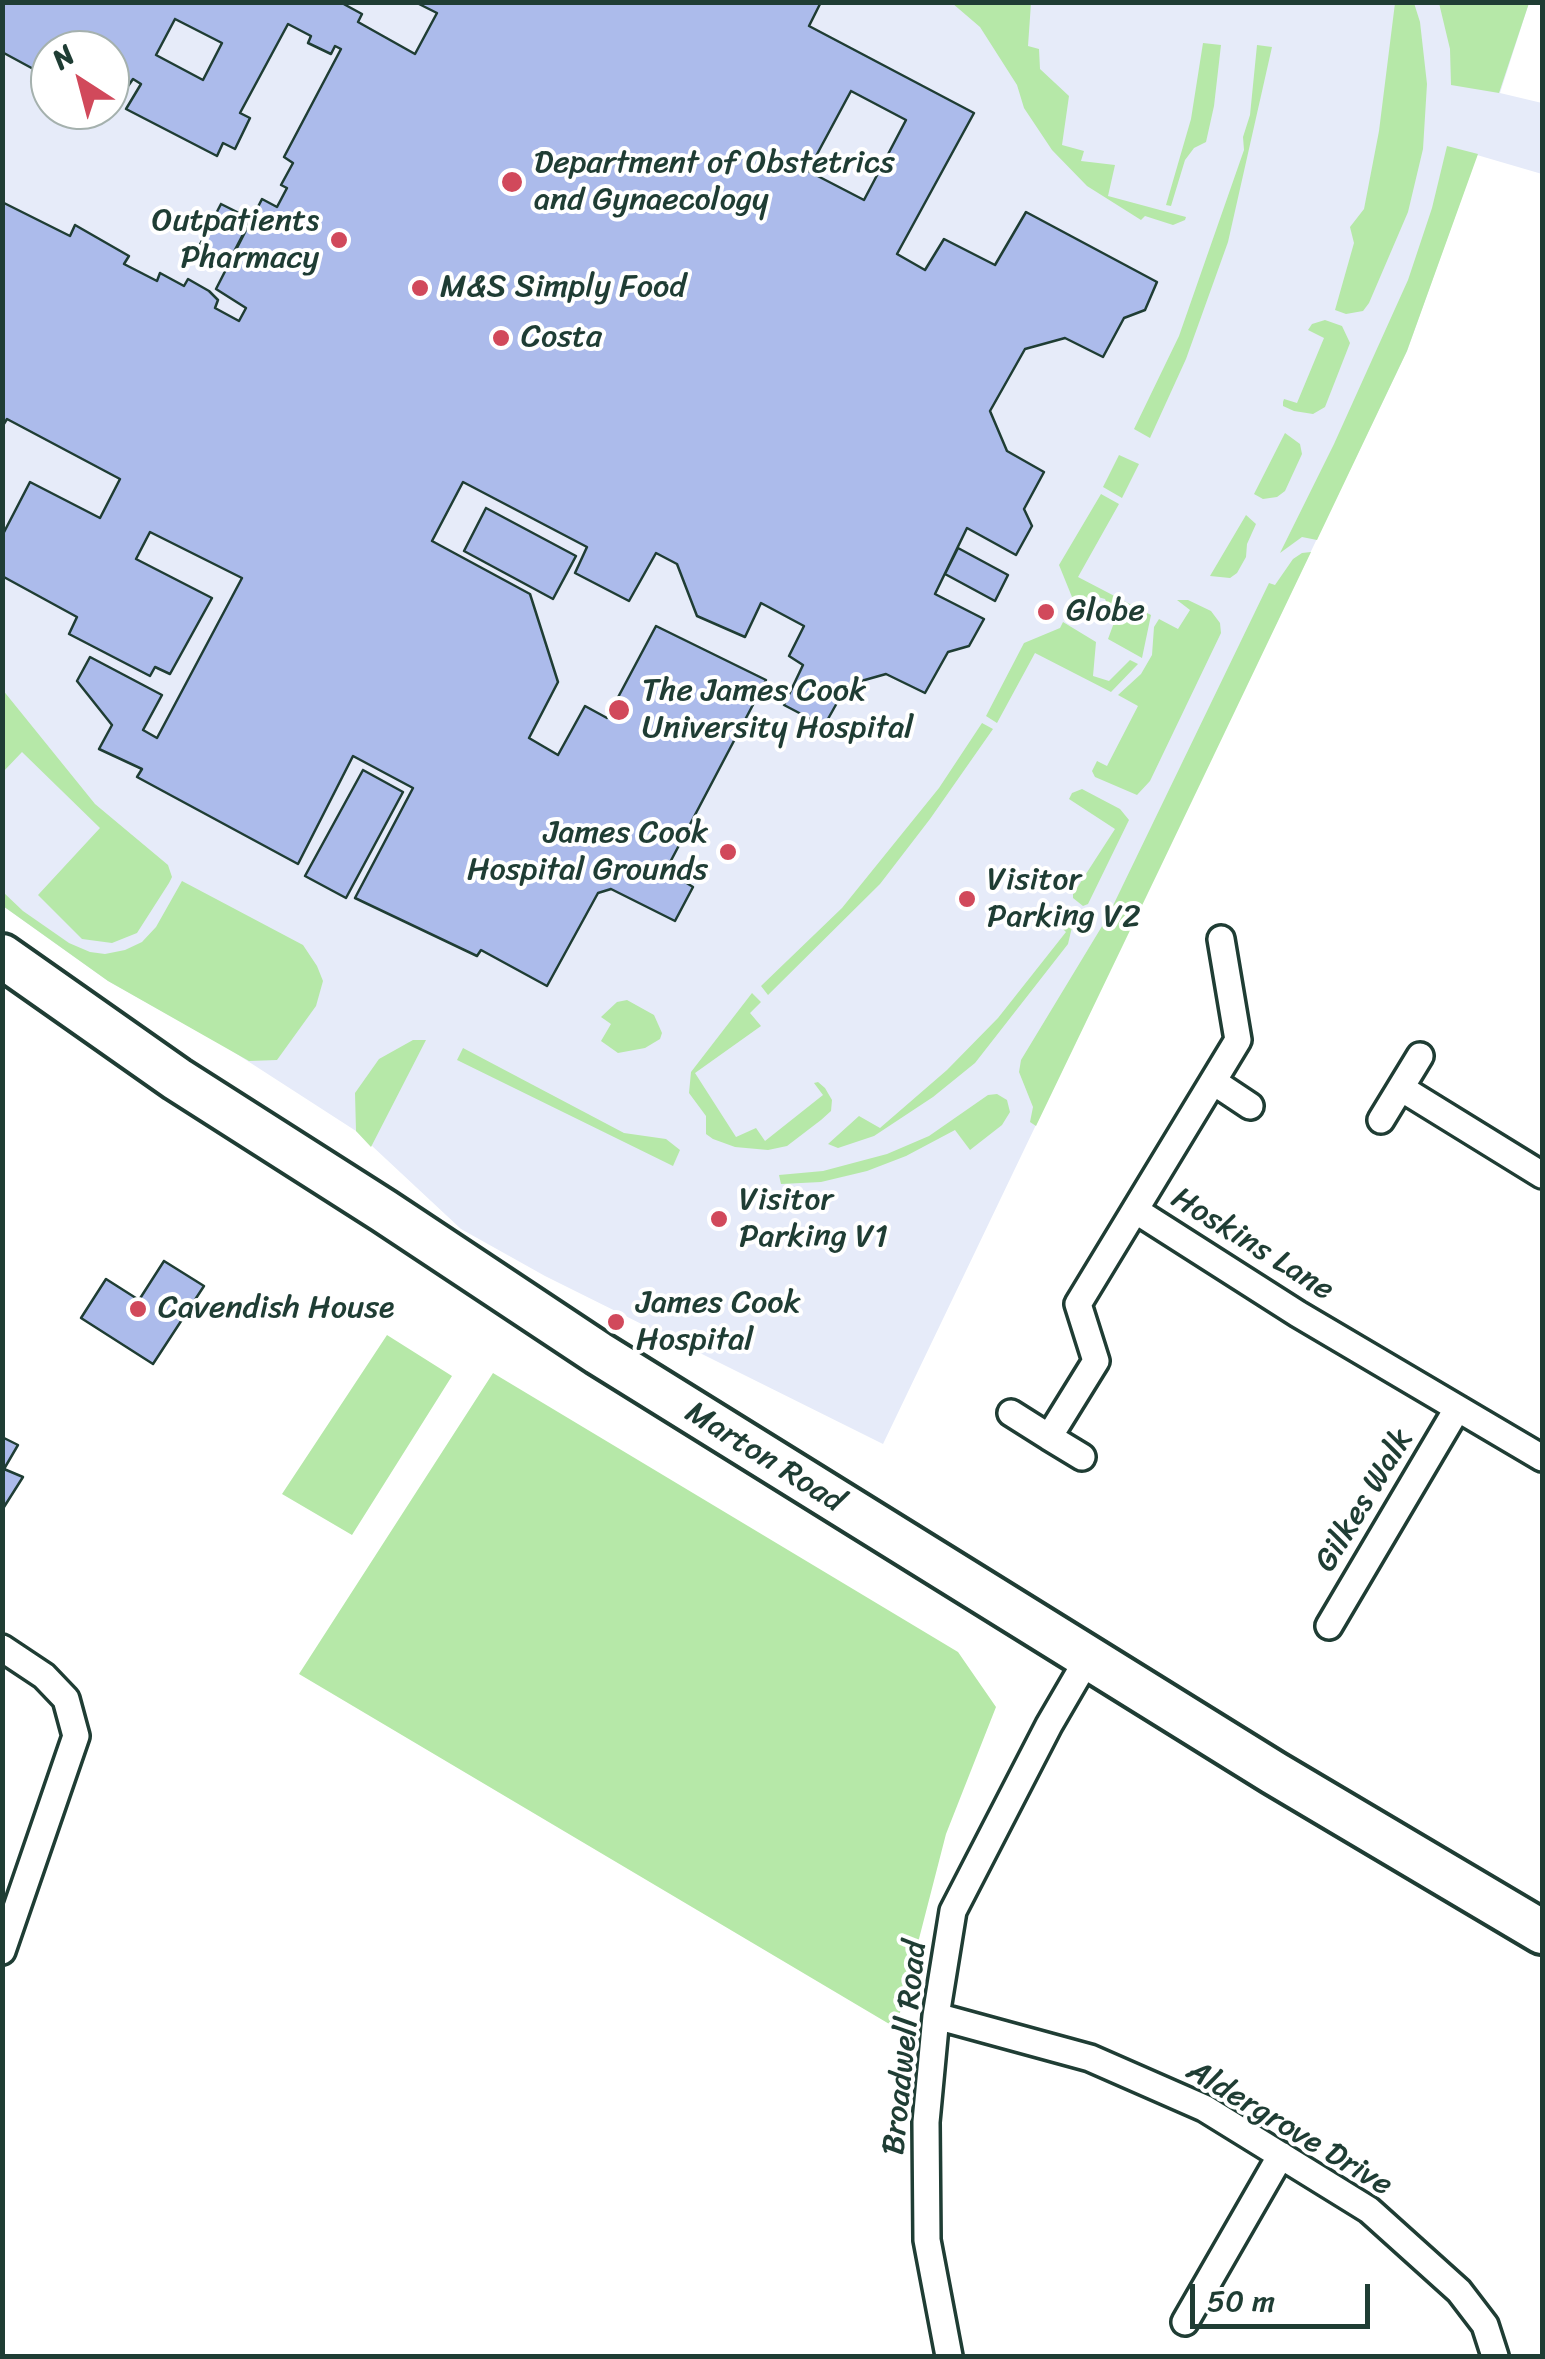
<!DOCTYPE html>
<html>
<head>
<meta charset="utf-8">
<style>
	body { margin:0 }
	#map { position:relative; width:1545px; height:2359px; overflow:hidden; background:#fff; font-family:Sriracha,sans-serif }
	canvas { display:block }
	.frame { position:absolute; inset:0; border:5px solid #1f3d34; pointer-events:none }
	.north { position:absolute; left:30px; top:30px; width:100px; height:100px; box-sizing:border-box; background:#fff; border:2px solid #a5b1ae; border-radius:50%; rotate:324deg; font-size:28px; font-weight:700; line-height:40px; text-align:center; color:#1f3d34 }
	.north::after { content:''; display:block; margin:auto; width:35px; height:45px; background:#d1495b; clip-path:polygon(50% 0,100% 100%,50% 72%,0 100%) }
	.scale { position:absolute; left:1190px; top:2284px; width:180px; height:45px; box-sizing:border-box; border:5px solid #1f3d34; border-top:0; padding-left:12px; font-size:30px; line-height:35px; white-space:nowrap; color:#1f3d34; -webkit-text-stroke:8px #fff; paint-order:stroke }
</style>
</head>
<body>
<div id="map">
<canvas width="1545" height="2359"></canvas>
<div class="frame"></div>
<div class="north">N</div>
<div class="scale">50 m</div>
</div>
<script>
const g = document.querySelector('canvas').getContext('2d');
g.lineJoin = 'round';
function paint(path, color) { g.fillStyle = color; g.fill(path, 'evenodd'); }
const toPath = rows => new Path2D(rows.map(r => 'M' + r).join(''));
function stroke(path, color, width, dash) { g.strokeStyle = color; g.lineWidth = width; g.lineCap = dash ? 'butt' : 'round'; g.setLineDash(dash || []); g.stroke(path); }
function drawText(font, color, halo, rows, align = 'center') {
  g.font = font + ' Sriracha,sans-serif'; g.lineWidth = 8; g.setLineDash([]); g.textBaseline = 'middle'; g.strokeStyle = halo; g.fillStyle = color; for (const [text, x, y, turn = 0] of rows) {
    g.save(); g.translate(x, y); g.rotate((+turn || 0) * Math.PI / 180); g.textAlign = isNaN(turn) ? turn : align; if (halo) g.strokeText(text, 0, 0); g.fillText(text, 0, 0); g.restore();
  }
}
const built = toPath([
	[3,3,1529,3,1500,93,1542,103,1542,174,1477,155,1407,351,883,1444,545,1276,461,1229,356,1131,229,1049,108,981,3,906],
	[50,50,110,50,110,110,50,110]
]);
const green = toPath([
	[952,3,1031,3,1028,46,1039,49,1040,69,1069,96,1062,145,1084,151,1081,161,1115,165,1108,196,1186,217,1185,220,1173,225,1145,216,1141,220,1087,186,1052,150,1024,108,1017,85,980,27],
	[1395,3,1414,3,1420,22,1427,84,1423,149,1408,212,1369,303,1363,311,1346,314,1335,310,1354,243,1350,227,1364,209,1379,131],
	[1439,3,1529,3,1499,93,1451,85,1450,49],
	[1203,43,1221,45,1214,106,1206,142,1194,148,1185,160,1171,206,1166,205,1191,119],
	[1257,45,1272,47,1228,242,1186,359,1150,438,1134,429,1179,336,1244,150,1243,137,1250,115],
	[1447,146,1478,154,1407,351,1317,540,1302,537,1280,553,1334,444,1408,280,1432,208],
	[1325,320,1342,326,1350,343,1325,407,1313,414,1294,411,1283,406,1283,402,1284,399,1297,403,1324,338,1308,330,1312,324],
	[1285,433,1300,444,1302,454,1285,491,1277,497,1263,499,1254,494],
	[1119,455,1139,464,1122,498,1103,487],
	[1101,494,1119,504,1078,577,1151,615,1142,658,1108,639,1115,620,1105,599,1098,597,1092,600,1072,619,1066,613,1072,597,1059,565],
	[1246,515,1256,524,1247,544,1246,557,1237,573,1230,578,1210,576],
	[1311,552,1160,868,1036,1126,1030,1122,1033,1107,1019,1072,1021,1060,1107,918,1269,583,1275,585,1293,559,1302,553],
	[1177,600,1188,600,1211,611,1220,623,1221,633,1150,781,1137,795,1095,777,1092,771,1097,761,1107,766,1138,706,1118,695,1141,674,1152,655,1154,627,1159,619,1178,629,1190,610],
	[1063,622,1096,642,1093,676,1109,681,1130,660,1138,664,1111,692,1035,653,997,723,986,716,1024,643,1060,628],
	[2,689,95,804,168,865,172,877,169,883,137,933,112,943,82,939,38,895,100,828,22,752,3,772],
	[982,723,993,729,930,819,880,884,768,995,761,986,842,908,939,788],
	[1082,789,1120,809,1129,820,1088,904,1083,906,1073,898,1073,894,1115,829,1069,799,1072,793],
	[182,881,303,945,317,966,323,981,316,1006,277,1060,249,1061,108,981,3,906,3,892,23,911,69,943,90,952,105,954,125,950,142,942,156,927],
	[1060,915,1072,927,1068,944,975,1063,933,1097,874,1136,838,1148,828,1144,859,1116,880,1128,947,1070,998,1018,1066,932,1052,918],
	[752,993,761,1002,750,1013,761,1026,695,1073,736,1137,756,1128,765,1141,823,1095,814,1083,818,1082,825,1088,832,1100,831,1111,821,1120,787,1146,768,1150,735,1147,713,1139,706,1134,706,1116,689,1093,691,1072],
	[627,1000,654,1015,662,1033,660,1039,645,1048,618,1053,601,1041,611,1024,601,1017,617,1002],
	[413,1040,426,1040,371,1147,356,1131,355,1093,379,1059],
	[463,1048,624,1133,666,1139,680,1150,673,1166,457,1060],
	[997,1094,1007,1100,1010,1112,1002,1125,970,1150,955,1130,906,1156,867,1171,821,1182,781,1184,779,1175,823,1171,887,1154,929,1136,988,1095],
	[387,1335,452,1376,352,1535,282,1494],
	[493,1373,958,1652,996,1707,946,1834,896,2028,299,1674]
]);
const building = toPath([
	[2,2,340,2,362,14,358,22,415,54,437,13,415,2,821,2,809,26,974,113,897,254,925,270,944,239,995,265,1026,212,1157,282,1145,310,1124,318,1103,357,1065,338,1025,349,990,411,1007,451,1044,472,1024,509,1032,526,1016,555,967,528,935,594,984,619,969,646,948,652,925,693,886,674,847,685,824,726,784,705,803,665,789,656,804,626,761,603,745,637,697,616,677,564,656,553,629,601,575,573,587,547,463,482,432,541,530,594,558,682,529,738,558,755,585,706,607,718,656,626,766,680,666,870,693,887,675,921,611,889,598,893,547,986,481,950,477,956,355,898,413,788,353,756,298,864,137,777,142,769,99,749,112,725,77,681,90,657,162,695,143,730,157,738,242,578,150,532,136,559,212,598,170,674,155,667,150,676,69,634,77,617,2,576,2,536,30,482,100,518,120,479,7,419,2,427,2,202,70,236,75,225,129,256,124,264,157,281,160,273,184,286,188,279,209,291,218,300,215,308,239,321,246,308,216,289,262,199,277,207,287,188,281,185,293,163,284,157,341,49,335,46,331,54,308,43,311,36,288,24,240,113,250,118,235,149,223,143,217,156,126,109,141,84,133,79,126,89,110,81,110,50,50,50,50,78,2,52,2,2],
	[175,19,222,43,203,80,156,55,175,19],
	[851,91,906,120,864,200,808,171,851,91],
	[221,204,251,219,226,267,196,252,221,204],
	[486,508,576,556,553,599,464,551,486,508],
	[958,548,1008,575,995,601,945,574,958,548],
	[363,770,403,792,346,898,305,876,363,770],
	[164,1261,204,1286,153,1364,81,1318,106,1279,139,1300,164,1261],
	[2,1437,18,1445,4,1469,23,1477,4,1507,2,1437]
]);
const street = toPath([
	[1221,939,1238,1040,1135,1210,1298,1314,1542,1458],
	[1214,1082,1250,1106],
	[1401,1088,1542,1175],
	[1381,1120,1420,1056],
	[1011,1413,1049,1437,1096,1361,1078,1304,1135,1210],
	[1049,1437,1082,1457],
	[1329,1626,1457,1409],
	[2,1648,44,1676,66,1699,76,1736,2,1951],
	[936,2016,1090,2058,1204,2108,1369,2210,1459,2291,1485,2325,1495,2356],
	[1185,2322,1281,2155],
	[949,2356,927,2240,926,2122,936,2016,953,1911,1049,1725,1088,1658]
]);
const primary = toPath([
	[2,956,177,1079,384,1211,598,1353,1274,1773,1542,1932]
]);
const markers = [
	[512,182,12,"#d1495b"],
	[339,240,10,"#d1495b"],
	[420,288,10,"#d1495b"],
	[501,338,10,"#d1495b"],
	[1046,612,10,"#d1495b"],
	[619,710,12,"#d1495b"],
	[728,852,10,"#d1495b"],
	[967,899,10,"#d1495b"],
	[719,1219,10,"#d1495b"],
	[138,1309,10,"#d1495b"],
	[616,1322,10,"#d1495b"]
];
const poiNames = [
	["Department of Obstetrics",534,164],
	["and Gynaecology",534,201],
	["Outpatients",319,222,"right"],
	["Pharmacy",319,259,"right"],
	["M&S Simply Food",440,288],
	["Costa",521,338],
	["Globe",1066,612],
	["The James Cook",642,692],
	["University Hospital",642,729],
	["James Cook",708,834,"right"],
	["Hospital Grounds",708,871,"right"],
	["Visitor",987,881],
	["Parking V2",987,918],
	["Visitor",739,1201],
	["Parking V1",739,1238],
	["James Cook",636,1304],
	["Hospital",636,1341],
	["Cavendish House",158,1309]
];
const streetNames = [
	["Hoskins Lane",1252,1245,32],
	["Marton Road",764,1458,32],
	["Gilkes Walk",1365,1501,-59],
	["Broadwell Road",906,2048,-84],
	["Aldergrove Drive",1289,2129,31]
];
paint(built, '#e6ebf9');
paint(green, '#b6e8a8');
paint(building, '#acbbeb');
stroke(building, '#1f3d34', 2.5);
stroke(street, '#1f3d34', 32);
stroke(primary, '#1f3d34', 50);
stroke(street, '#fff', 25);
stroke(primary, '#fff', 42);
for (const [x, y, r, color] of markers) { const dot = new Path2D(); dot.arc(x, y, r, 0, 2 * Math.PI); g.fillStyle = color; g.fill(dot); stroke(dot, '#fff', 4); }
drawText('32px', '#1f3d34', '#fff', poiNames, 'left');
drawText('32px', '#1f3d34', '#fff', streetNames);
</script>
</body>
</html>
